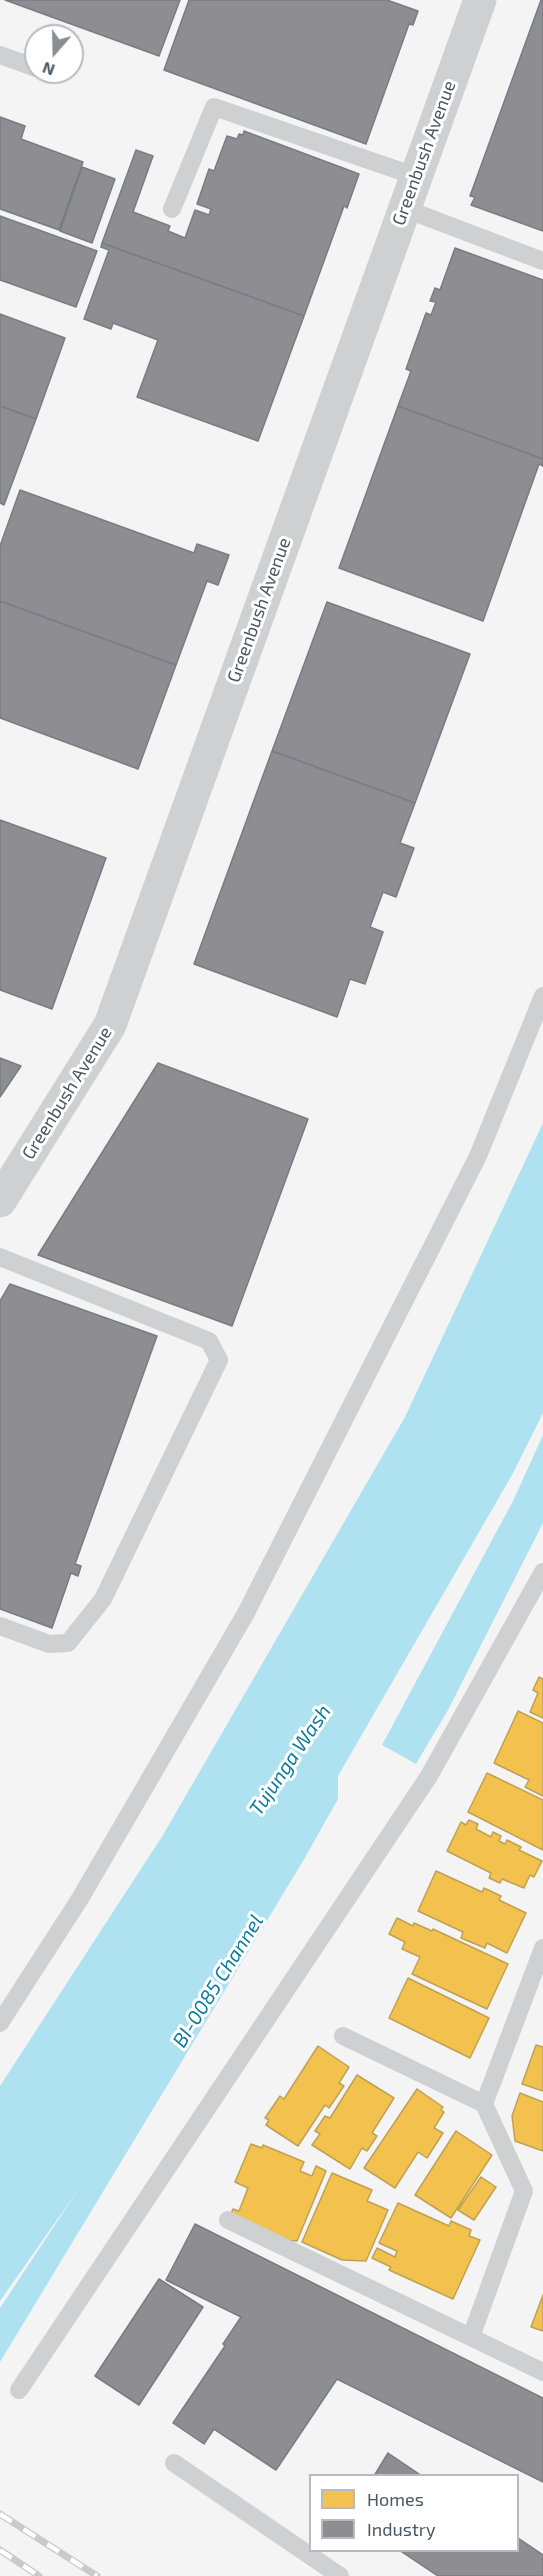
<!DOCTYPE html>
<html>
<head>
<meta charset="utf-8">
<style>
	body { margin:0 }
	#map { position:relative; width:543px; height:2576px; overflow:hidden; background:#f4f4f4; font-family:"Exo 2",sans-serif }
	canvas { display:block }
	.legend { position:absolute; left:309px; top:2474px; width:210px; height:78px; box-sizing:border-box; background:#fff; border:2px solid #b7bbc0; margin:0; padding:8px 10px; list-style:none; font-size:18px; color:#4a5661 }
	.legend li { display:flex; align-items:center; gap:12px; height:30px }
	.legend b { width:30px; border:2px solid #b7bbc0 }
	.north { position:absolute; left:24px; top:24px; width:60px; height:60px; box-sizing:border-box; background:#fff; border:2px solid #b7bbc0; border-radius:50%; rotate:200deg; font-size:16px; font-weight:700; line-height:24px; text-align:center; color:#4a5661 }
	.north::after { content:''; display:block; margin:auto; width:21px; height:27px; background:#868d94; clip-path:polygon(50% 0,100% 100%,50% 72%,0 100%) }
</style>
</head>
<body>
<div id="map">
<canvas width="543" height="2576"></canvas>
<ul class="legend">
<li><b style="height:16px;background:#f2c14e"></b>Homes</li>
<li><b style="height:16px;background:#8d8d92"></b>Industry</li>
</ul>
<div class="north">N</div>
</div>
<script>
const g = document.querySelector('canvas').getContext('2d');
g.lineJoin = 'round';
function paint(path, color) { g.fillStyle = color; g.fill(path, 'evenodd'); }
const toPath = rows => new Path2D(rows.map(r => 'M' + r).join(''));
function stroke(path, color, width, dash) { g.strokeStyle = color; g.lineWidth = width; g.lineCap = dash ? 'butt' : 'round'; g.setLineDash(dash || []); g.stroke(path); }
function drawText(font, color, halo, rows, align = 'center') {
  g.font = font + ' "Exo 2",sans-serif'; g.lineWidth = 6; g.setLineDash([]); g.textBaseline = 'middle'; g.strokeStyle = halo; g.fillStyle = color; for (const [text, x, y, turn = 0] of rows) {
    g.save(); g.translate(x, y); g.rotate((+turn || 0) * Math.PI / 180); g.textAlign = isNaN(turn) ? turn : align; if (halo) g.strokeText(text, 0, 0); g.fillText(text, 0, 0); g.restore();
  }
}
const water = toPath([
	[543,1123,543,1413,512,1475,338,1776,338,1799,303,1861,0,2362,0,2308,80,2187,0,2301,0,2086,163,1835,405,1417],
	[543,1435,543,1523,448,1710,416,1764,382,1745,513,1501]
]);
const homes = toPath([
	[539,1677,543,1679,543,1718,530,1712,538,1693,533,1690,539,1677],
	[518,1711,543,1723,543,1796,525,1787,529,1780,494,1763,518,1711],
	[487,1773,543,1800,543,1850,468,1812,487,1773],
	[469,1820,478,1824,476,1829,491,1837,493,1832,501,1836,499,1841,505,1844,507,1840,521,1847,519,1850,542,1861,534,1877,530,1875,524,1888,502,1879,500,1883,489,1878,491,1873,447,1851,461,1822,466,1825,469,1820],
	[436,1871,482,1892,484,1888,501,1896,499,1900,526,1913,507,1953,487,1943,485,1948,461,1938,463,1932,418,1911,436,1871],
	[397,1918,413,1926,414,1923,432,1931,433,1929,508,1964,487,2009,412,1974,420,1957,402,1949,405,1942,389,1934,397,1918],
	[408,1978,489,2018,470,2058,389,2018,408,1978],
	[536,2045,543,2047,543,2091,522,2084,536,2045],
	[318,2046,349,2067,339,2083,344,2086,329,2108,325,2105,298,2146,266,2125,269,2120,265,2118,280,2096,284,2099,318,2046],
	[357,2075,394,2098,372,2133,377,2136,367,2151,362,2148,350,2169,312,2145,320,2134,315,2131,325,2116,330,2118,357,2075],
	[417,2089,443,2107,441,2110,444,2112,434,2128,443,2133,427,2158,418,2152,395,2188,364,2168,417,2089],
	[520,2093,543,2102,543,2151,515,2141,512,2116,520,2093],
	[456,2131,492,2155,451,2218,415,2195,456,2131],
	[251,2144,262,2148,263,2145,304,2162,300,2171,312,2176,316,2166,326,2171,297,2241,271,2239,228,2220,233,2209,239,2211,248,2188,235,2182,251,2144],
	[332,2173,372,2190,367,2201,388,2210,366,2261,342,2260,302,2242,332,2173],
	[481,2177,496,2187,474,2220,458,2210,481,2177],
	[398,2203,449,2226,451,2221,471,2230,469,2236,480,2240,453,2299,389,2270,391,2267,372,2258,377,2248,395,2257,397,2251,379,2243,398,2203],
	[543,2295,543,2331,531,2327,543,2295]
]);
const industry = toPath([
	[5,0,180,0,159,56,5,0],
	[189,0,387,0,418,11,413,25,409,24,366,144,164,70,189,0],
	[541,0,543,0,543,231,471,205,475,197,470,196,541,0],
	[0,117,25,126,21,139,83,162,59,230,0,209,0,117],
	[244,131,359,174,347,208,344,206,304,316,102,243,136,150,153,156,133,212,170,226,168,231,185,238,195,210,209,215,211,209,197,204,209,169,214,171,227,136,237,139,239,134,243,135,244,131],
	[82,167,115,179,92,243,60,231,82,167],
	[0,216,97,251,76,307,0,280,0,216],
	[102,243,304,316,258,441,137,397,158,340,113,323,111,329,84,319,109,250,101,247,102,243],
	[455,248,543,280,543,459,398,406,411,371,406,369,426,313,431,315,436,302,430,301,435,288,440,290,455,248],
	[0,314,65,338,36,419,0,406,0,314],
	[0,406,36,419,4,505,0,503,0,406],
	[398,406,543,459,543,466,539,464,483,621,339,568,398,406],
	[20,490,194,553,197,544,229,555,218,585,207,581,176,665,0,601,0,546,20,490],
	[0,601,176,665,138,769,0,718,0,601],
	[327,602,470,654,415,803,272,751,327,602],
	[272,751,415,803,400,843,414,848,396,897,383,892,370,927,383,932,365,984,350,979,337,1017,194,964,272,751],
	[0,820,106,858,52,1009,0,990,0,820],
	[0,1058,21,1066,0,1097,0,1058],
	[158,1063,308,1119,232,1326,38,1255,158,1063],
	[10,1284,157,1336,75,1564,81,1566,78,1576,71,1573,52,1628,0,1609,0,1301,10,1284],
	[195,2224,543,2398,543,2482,337,2379,276,2470,214,2429,204,2444,173,2423,225,2346,223,2344,241,2317,166,2280,195,2224],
	[159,2279,203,2307,139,2405,95,2376,159,2279],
	[388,2453,422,2476,374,2476,388,2453],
	[518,2538,543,2555,543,2576,438,2576,399,2550,518,2550,518,2538]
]);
const service = toPath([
	[0,55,36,68],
	[46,72,52,74],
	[403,208,543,261],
	[172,209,214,107,415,176],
	[0,1257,209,1341,219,1360,103,1599,68,1643,49,1644,0,1626],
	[0,2023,81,1897,246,1613,478,1156,543,996],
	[343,2036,484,2104],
	[228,2220,543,2372],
	[471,2337,524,2191,484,2104,543,1948],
	[19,2390,429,1776,543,1572],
	[174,2463,340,2576]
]);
const minor = toPath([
	[0,1201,110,1025,480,0]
]);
const rail = toPath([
	[0,2514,97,2576],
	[0,2550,39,2576]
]);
const streetNames = [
	["Greenbush Avenue",424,153,-70],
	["Greenbush Avenue",259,610,-70],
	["Greenbush Avenue",67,1093,-58]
];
const waterNames = [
	["Tujunga Wash",290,1760,-56],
	["BI-0085 Channel",218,1981,-58]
];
paint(water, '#aee2f0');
paint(homes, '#f2c14e');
stroke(homes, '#c0a154', 1.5);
paint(industry, '#8d8d92');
stroke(industry, '#797c83', 1.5);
stroke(service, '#ced0d2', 18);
stroke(minor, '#ced0d2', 33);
stroke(rail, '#c9cacc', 7);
stroke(rail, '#fff', 4.5, [14]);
drawText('18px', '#4a5661', '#fff', streetNames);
drawText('italic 20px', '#0c7c9b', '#fff', waterNames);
</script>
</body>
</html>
